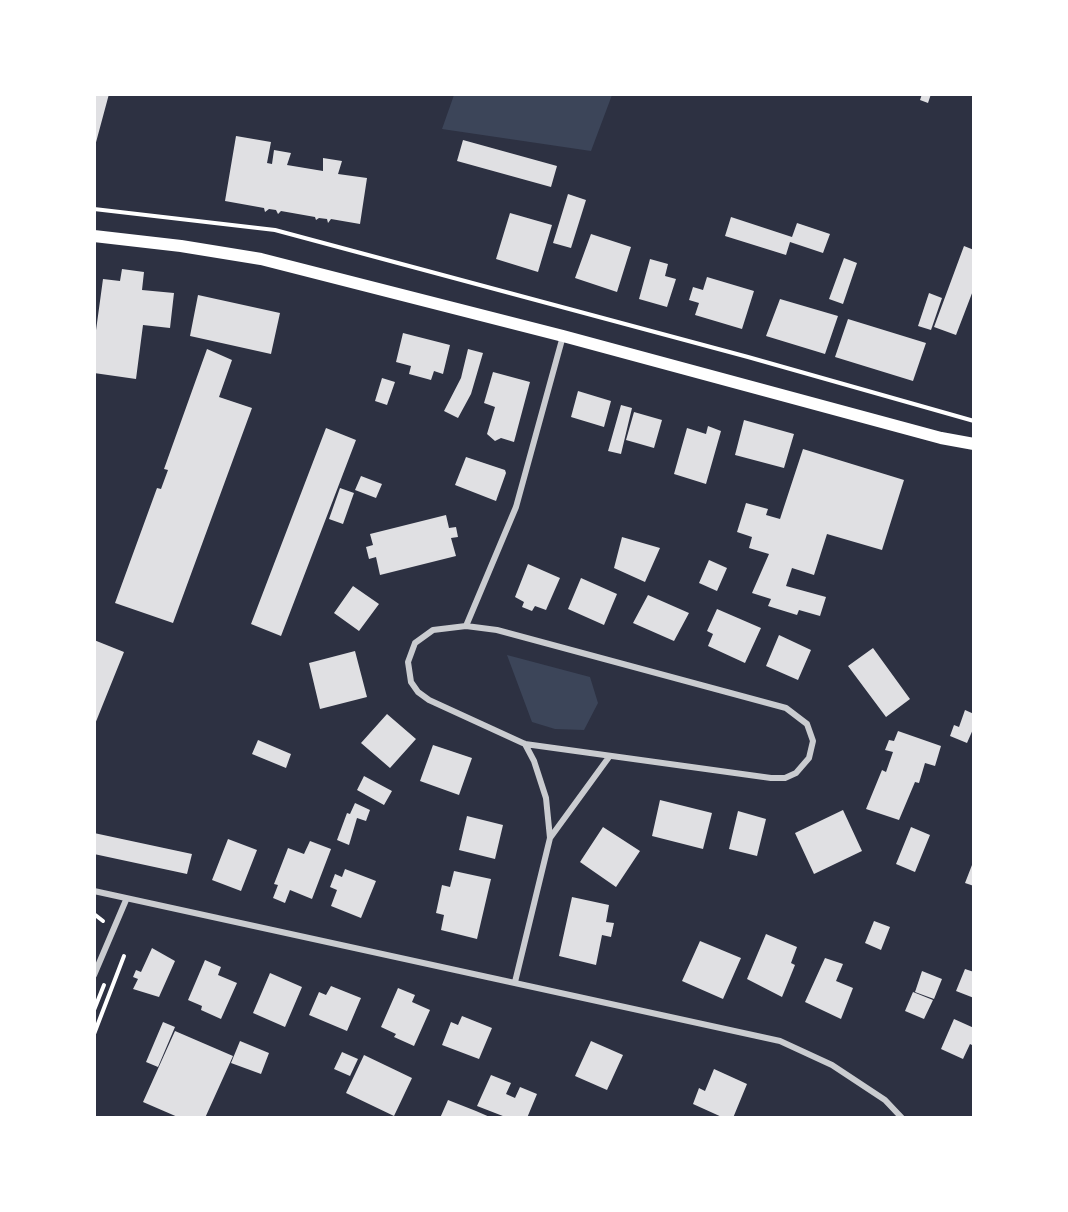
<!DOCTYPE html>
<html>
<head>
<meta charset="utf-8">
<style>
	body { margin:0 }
	#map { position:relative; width:1068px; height:1212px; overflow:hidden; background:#2d3142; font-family:Raleway,sans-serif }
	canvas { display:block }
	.frame { position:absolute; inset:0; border:96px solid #fff; pointer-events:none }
</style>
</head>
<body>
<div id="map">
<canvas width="1068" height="1212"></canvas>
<div class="frame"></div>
</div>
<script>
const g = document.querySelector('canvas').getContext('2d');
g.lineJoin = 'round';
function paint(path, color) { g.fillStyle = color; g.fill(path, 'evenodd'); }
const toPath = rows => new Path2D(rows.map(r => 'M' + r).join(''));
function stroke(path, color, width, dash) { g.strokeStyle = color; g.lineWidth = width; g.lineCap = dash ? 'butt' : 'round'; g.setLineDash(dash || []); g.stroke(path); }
const green = toPath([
	[454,95,454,94,612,95,591,151,442,129],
	[507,655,590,677,598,703,584,730,555,729,532,722]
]);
const building = toPath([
	[94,94,109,94,95,146,94,146],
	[922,94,931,94,928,103,920,100],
	[236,136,271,142,267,163,272,164,274,150,291,153,287,165,323,171,323,158,342,161,338,174,367,178,360,224,331,219,328,223,327,219,319,218,316,220,315,217,281,211,278,214,276,210,269,209,265,212,264,208,225,201],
	[463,140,557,166,551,187,457,161],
	[568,194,586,200,571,248,553,243],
	[510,213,552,225,538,272,496,259],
	[731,217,792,237,797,223,830,234,823,253,790,242,786,255,725,236],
	[591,234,631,247,617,292,575,278],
	[964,246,974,250,974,288,956,335,934,327],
	[844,258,857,263,843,304,829,299],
	[650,259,668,264,665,276,676,279,667,307,639,299],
	[122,269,144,272,142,290,174,293,170,328,143,325,136,379,94,373,94,345,103,279,120,281],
	[707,277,754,291,742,329,695,315,699,303,689,300,693,287,703,290],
	[929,293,942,298,931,330,918,326],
	[198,295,280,313,271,354,190,336],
	[780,299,838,316,825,354,766,336],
	[848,319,926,343,913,381,835,357],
	[403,333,450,345,443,374,434,371,431,380,409,374,411,366,396,362],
	[207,349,232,360,219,397,252,408,173,623,115,603,157,488,161,489,168,470,164,469],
	[468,349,483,353,471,394,458,418,444,411,461,378],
	[493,372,530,382,514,442,501,438,495,441,487,434,495,407,484,403],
	[382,378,395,382,387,405,375,401],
	[578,391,611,401,604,427,571,417],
	[621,405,632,408,621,454,608,451],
	[634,412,662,420,654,448,626,440],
	[744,420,794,434,784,468,735,455],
	[708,426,721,431,706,484,674,474,687,428,706,434],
	[326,428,356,440,281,636,251,624],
	[803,449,904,480,882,550,827,534,814,575,792,568,786,586,826,597,820,616,799,610,797,615,768,606,771,599,752,593,769,554,749,548,752,537,737,532,746,503,768,509,766,515,780,519],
	[466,457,505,470,506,473,496,501,455,485],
	[361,476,382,484,376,498,355,490],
	[340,488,354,493,343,524,329,519],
	[446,515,449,528,456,527,458,537,451,538,456,556,380,575,376,557,369,559,366,547,373,545,370,534],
	[622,537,660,548,645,582,614,568],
	[709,560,727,568,717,591,699,583],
	[528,564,560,578,546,610,535,606,532,611,522,607,524,602,515,597],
	[581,578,617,594,604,625,568,609],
	[353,586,379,604,359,631,334,613],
	[648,595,689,613,674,641,633,623],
	[717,609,761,628,745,663,708,646,713,634,707,631],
	[779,635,811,650,798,680,766,666],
	[94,640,124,652,95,724,94,724],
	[873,648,910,699,886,717,848,666],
	[355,651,367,697,320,709,309,663],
	[965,710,974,714,974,727,967,743,950,736,954,725,959,727],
	[387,714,416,739,390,768,361,743],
	[898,731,941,746,935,766,925,763,919,783,915,782,899,820,866,809,882,770,886,772,893,752,885,750,889,740,894,741],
	[258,740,291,754,286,768,252,754],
	[433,745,472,758,459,795,420,781],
	[364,776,392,791,384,805,357,790],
	[660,800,712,813,703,849,652,836],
	[355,803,370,810,366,821,357,818,349,845,337,840,347,813,350,814],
	[843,810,862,851,814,874,795,833],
	[738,811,766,819,757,856,729,849],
	[467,816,503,825,495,859,459,850],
	[603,827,640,851,616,887,580,862],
	[911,827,930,835,915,872,896,864],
	[94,833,192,854,187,874,94,854],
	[228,839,257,850,241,891,212,880],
	[310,841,331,849,312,899,290,890,285,903,273,898,278,885,274,884,288,848,304,854],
	[972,865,974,866,974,886,965,883],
	[345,869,376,881,361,918,331,906,337,890,330,887,335,874,342,877],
	[454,871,491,879,477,939,441,930,444,915,436,913,442,885,450,887],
	[572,897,609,905,606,922,614,923,611,937,602,935,596,965,559,956],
	[874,921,890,927,881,950,865,943],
	[766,934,797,947,791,963,795,965,782,997,747,979],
	[700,941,741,958,723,999,682,981],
	[152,948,175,961,159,997,133,989,138,979,133,977,136,970,141,972],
	[825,958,843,964,836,981,853,988,841,1019,805,1002],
	[205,960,221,967,218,975,237,983,221,1019,201,1010,202,1006,188,1000],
	[965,969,974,972,974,998,956,991],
	[922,971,942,979,934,999,915,992],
	[270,973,302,987,285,1027,253,1013],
	[331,986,361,998,347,1031,309,1015,319,992,326,995],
	[398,988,415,995,412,1002,430,1010,414,1046,394,1037,396,1034,381,1027],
	[913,992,933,1000,924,1019,905,1011],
	[462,1016,492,1028,479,1059,442,1045,451,1022,458,1025],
	[954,1019,974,1028,974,1046,970,1044,963,1059,941,1049],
	[163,1022,175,1027,158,1067,146,1062],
	[175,1031,233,1056,205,1118,180,1118,143,1102],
	[240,1041,269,1053,261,1074,231,1063],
	[591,1041,623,1055,607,1090,575,1076],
	[342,1052,358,1059,350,1076,334,1069],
	[364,1055,412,1078,394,1116,346,1093],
	[714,1069,747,1084,733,1118,724,1118,693,1104,699,1088,705,1091],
	[491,1075,511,1083,506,1094,515,1098,520,1087,537,1094,527,1118,508,1118,477,1106],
	[448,1100,476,1111,492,1118,440,1118]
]);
const path = toPath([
	[94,209,275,230,748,357,974,421],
	[94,914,103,921],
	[94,1010,104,985],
	[94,1034,124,956]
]);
const minor = toPath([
	[466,626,497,630,786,708,807,724,813,741,809,758,796,773,785,778,771,778,525,744,429,700,418,692,411,682,408,662,415,643,433,630,466,626],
	[466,626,516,507,563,336],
	[550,838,609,757],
	[94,891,780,1041,832,1065,885,1100,902,1118],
	[94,975,126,900],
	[515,982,550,838,546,798,534,761,525,744]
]);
const secondary = toPath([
	[94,236,181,246,261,259,563,336,941,438,974,444]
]);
paint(green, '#3c4559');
paint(building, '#e0e0e3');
stroke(path, '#fff', 4);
stroke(minor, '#caccd0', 6);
stroke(secondary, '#fff', 12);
</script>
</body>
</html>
